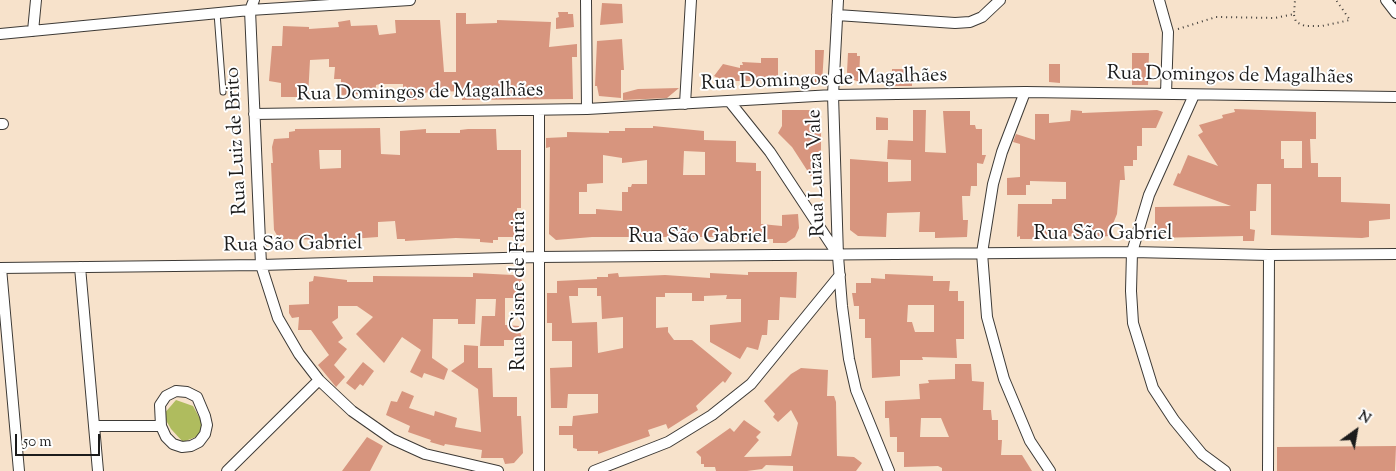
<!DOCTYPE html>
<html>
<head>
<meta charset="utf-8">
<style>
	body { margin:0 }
	#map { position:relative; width:1396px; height:471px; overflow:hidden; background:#f7e2cb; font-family:"Sorts Mill Goudy",serif }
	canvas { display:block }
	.north { position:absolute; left:1331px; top:406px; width:50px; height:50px; -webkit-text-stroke:4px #fff; paint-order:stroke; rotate:32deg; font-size:14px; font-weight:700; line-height:20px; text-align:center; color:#1c1c1c }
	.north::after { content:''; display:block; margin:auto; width:18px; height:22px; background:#1c1c1c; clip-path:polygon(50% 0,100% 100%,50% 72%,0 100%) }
	.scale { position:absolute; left:15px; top:434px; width:85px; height:22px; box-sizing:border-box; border:2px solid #1c1c1c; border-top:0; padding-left:6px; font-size:15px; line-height:18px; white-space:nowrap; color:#1c1c1c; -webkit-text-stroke:4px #fff; paint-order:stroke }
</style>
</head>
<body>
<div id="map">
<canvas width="1396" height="471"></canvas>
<div class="north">N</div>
<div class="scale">50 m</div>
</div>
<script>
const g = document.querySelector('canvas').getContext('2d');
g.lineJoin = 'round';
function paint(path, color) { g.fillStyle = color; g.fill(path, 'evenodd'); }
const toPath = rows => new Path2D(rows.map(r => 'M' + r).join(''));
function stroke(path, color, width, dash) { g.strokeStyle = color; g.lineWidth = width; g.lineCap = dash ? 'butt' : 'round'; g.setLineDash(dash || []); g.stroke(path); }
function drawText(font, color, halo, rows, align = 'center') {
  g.font = font + ' "Sorts Mill Goudy",serif'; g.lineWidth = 4; g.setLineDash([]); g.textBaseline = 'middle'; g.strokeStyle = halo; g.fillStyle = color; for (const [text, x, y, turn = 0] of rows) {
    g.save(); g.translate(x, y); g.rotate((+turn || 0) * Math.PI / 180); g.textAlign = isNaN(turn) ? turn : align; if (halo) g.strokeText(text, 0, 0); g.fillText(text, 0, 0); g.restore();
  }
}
const green = toPath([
	[176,400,193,406,204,426,198,436,183,442,171,429,163,415]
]);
const building = toPath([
	[602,3,622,4,623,23,600,25],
	[558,12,568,12,568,14,573,14,574,27,556,29,556,18,559,17],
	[456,13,466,13,466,24,497,23,497,20,551,22,549,47,577,44,577,57,572,57,573,99,462,100,462,91,416,93,417,100,403,100,403,84,380,84,376,85,375,99,361,98,361,94,341,95,341,79,334,79,335,67,329,67,329,59,310,60,308,97,281,97,281,83,269,81,272,46,282,46,283,26,309,27,309,29,339,27,338,22,350,20,351,26,377,25,379,35,396,33,395,20,440,20,444,72,456,72],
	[622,39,624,70,621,70,621,98,599,96,597,86,595,86,597,41],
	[815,50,824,50,822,84,815,84],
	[848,53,857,53,857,56,860,56,859,82,849,78,847,72],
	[1132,53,1149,53,1148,85,1132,85],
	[761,58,778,58,778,81,724,81,714,76,723,64,740,68,740,65,743,65,742,62,761,63],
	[1049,64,1060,64,1060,83,1049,82],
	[892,69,912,69,912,86,892,86],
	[679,88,667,98,623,100,623,93,638,89],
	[1234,109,1316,112,1316,139,1310,139,1311,163,1318,163,1318,177,1341,177,1341,202,1390,204,1390,219,1369,221,1369,237,1362,238,1271,235,1271,184,1257,184,1256,211,1250,211,1250,229,1255,230,1254,241,1243,241,1243,236,1155,238,1155,207,1231,206,1173,185,1178,173,1180,174,1188,155,1218,166,1198,135,1203,132,1199,125,1223,118,1222,115,1235,112],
	[1281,141,1302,141,1302,168,1284,168,1284,159,1281,159],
	[782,110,815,110,821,116,821,176,814,181,792,147,778,133,782,126],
	[913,110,926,110,925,152,946,153,943,111,970,111,970,125,975,125,976,129,982,129,982,155,986,155,983,164,977,163,977,186,971,186,970,196,962,196,963,220,968,220,967,237,935,238,935,232,919,232,920,212,887,213,886,237,858,236,850,230,850,159,888,162,888,182,911,181,911,160,887,159,888,140,913,141],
	[1071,110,1082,111,1082,113,1157,110,1163,112,1156,128,1142,128,1142,146,1137,146,1137,160,1133,160,1133,166,1124,166,1125,180,1120,180,1117,214,1108,236,1089,239,1089,237,1062,236,1063,239,1020,239,1020,236,1017,237,1018,204,1052,204,1052,199,1066,199,1066,182,1030,181,1030,185,1026,185,1026,195,1007,195,1007,178,1020,177,1020,144,1013,142,1016,134,1035,140,1035,114,1049,114,1049,123,1070,121],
	[876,117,888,118,888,130,876,130],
	[653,126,704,131,704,140,736,141,736,162,756,163,756,171,761,171,761,224,782,226,782,215,798,214,799,228,795,237,786,243,773,243,773,239,745,239,745,237,592,237,556,240,549,234,550,147,546,148,546,138,567,137,567,132,609,133,609,131,625,131,625,128,653,128],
	[684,151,705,152,705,175,683,175],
	[603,155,622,158,622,163,647,160,647,184,632,184,631,187,628,187,628,192,622,192,622,211,596,209,596,214,579,214,579,192,587,192,587,184,603,183],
	[380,128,381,154,400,155,400,131,426,129,426,133,460,133,460,130,468,129,496,129,497,150,521,150,521,208,517,208,517,237,498,237,498,240,493,240,493,243,480,242,480,239,456,238,405,241,405,239,397,239,395,221,378,222,378,237,337,240,279,239,274,230,271,163,273,163,272,147,274,139,289,138,289,132,295,131,295,129],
	[319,150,341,150,341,168,320,169],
	[748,272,797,272,796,298,780,297,779,320,768,320,767,335,762,335,758,350,747,347,740,359,710,342,710,325,741,322,741,299,726,299,727,295,704,296,704,301,692,301,692,293,665,293,665,297,656,297,656,328,668,327,668,332,674,340,692,340,732,373,725,383,723,381,696,406,698,410,668,429,666,424,648,430,650,436,598,454,598,451,577,451,577,449,573,448,573,435,559,435,559,426,572,426,573,416,598,413,598,394,568,394,567,408,551,408,550,368,572,367,572,341,552,341,552,323,547,323,547,293,557,293,557,281,597,279,597,277,608,277,608,274,618,273,619,277,665,275,710,278,710,273,748,275],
	[578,288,597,288,597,296,601,296,602,319,623,317,623,348,598,353,597,322,572,323,569,296,578,296],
	[473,273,513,275,521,278,524,286,522,298,505,298,505,325,519,326,522,340,504,340,504,346,480,346,482,316,495,316,496,299,476,299,475,324,458,324,458,319,433,319,432,358,448,369,444,380,424,373,422,378,410,372,421,350,402,337,384,363,356,334,373,317,357,306,338,306,338,318,332,322,343,338,338,342,347,349,334,365,345,377,336,387,318,365,329,355,311,330,298,330,299,317,292,318,289,313,289,305,309,304,309,282,313,281,314,276,347,280,347,282,373,282,373,276,473,277],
	[885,274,933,276,933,281,950,281,949,291,958,291,958,301,964,301,964,339,956,339,957,358,922,357,923,360,900,360,900,376,872,378,871,338,865,338,865,319,859,319,859,306,854,306,852,293,856,293,856,283,871,283,871,278,885,279],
	[908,305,934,305,934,332,915,332,912,322,907,322],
	[464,345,478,346,478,368,492,368,493,397,517,397,517,416,521,416,523,453,514,463,505,464,503,458,481,458,482,450,445,444,444,446,430,442,431,440,408,432,410,426,386,415,391,401,397,402,402,391,414,396,409,408,434,416,435,411,457,418,455,427,481,432,478,389,451,371,464,362],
	[363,362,374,371,363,386,360,384,355,390,346,383],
	[955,364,971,364,972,381,984,382,983,410,991,410,992,420,998,420,998,440,1002,440,1001,455,1022,455,1032,471,942,471,942,468,938,466,904,467,904,452,897,452,897,437,890,437,889,418,885,418,885,401,920,399,919,384,929,383,928,380,955,379],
	[921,418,941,418,949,437,920,437],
	[801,368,828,370,827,396,834,396,836,402,837,456,854,457,862,463,856,471,793,471,793,466,766,465,762,469,747,471,716,471,715,467,704,467,704,464,701,464,701,457,696,452,730,428,734,432,744,420,761,432,756,437,759,440,744,457,791,456,798,423,791,410,778,422,773,417,775,414,764,401,791,374],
	[367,437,383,446,370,471,342,471],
	[1396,446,1395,471,1277,471,1277,447]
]);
const path = toPath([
	[1294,15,1296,22,1305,26,1322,26,1350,20,1336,0],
	[1178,29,1216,17,1275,18,1294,14,1295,0]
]);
const service = toPath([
	[217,13,223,92]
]);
const minor = toPath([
	[254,0,250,10,261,265,278,318,299,354,319,380,352,411,392,439,425,454,498,471],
	[586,0,587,109],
	[838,0,833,95,838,256,842,306,849,359,856,390,889,471],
	[1159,0,1168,32,1166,94],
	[1386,0,1396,13],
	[837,15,955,23,970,22,982,17,1000,0],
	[33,31,36,0],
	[0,34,250,10,410,0],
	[1025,92,1002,152,993,184,982,253,987,317,1004,379,1030,441,1050,471],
	[1194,95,1149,195,1132,252,1131,291,1133,323,1153,388,1174,420,1202,454,1225,471],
	[730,102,770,152,838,255],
	[685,104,691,0],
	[539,110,539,471],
	[254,114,587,109,833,95,1025,92,1396,97],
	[0,124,3,124],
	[80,267,98,471],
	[0,268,261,265,538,257,1132,252,1269,255,1396,254],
	[1,268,19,471],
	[176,391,187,392,197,397,205,416,207,425,205,434,199,442,191,446,182,447,173,444,166,437,161,426,160,405,166,396,176,391],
	[94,426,161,426],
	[227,471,319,380],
	[594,471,668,442,712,415,751,384,840,275],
	[1268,471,1269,255]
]);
const rail = toPath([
	[1395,0,1396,1]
]);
const streetNames = [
	["Rua Domingos de Magalhães",1230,77,1],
	["Rua Domingos de Magalhães",824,81,-2],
	["Rua Domingos de Magalhães",420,94,-1],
	["Rua Luiz de Brito",238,141,-93],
	["Rua Luiza Vale",818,173,-92],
	["Rua São Gabriel",1103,236],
	["Rua São Gabriel",698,239],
	["Rua São Gabriel",293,246,-1],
	["Rua Cisne de Faria",521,291,-90]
];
paint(green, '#afbc5e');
paint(building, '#d7957e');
stroke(service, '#3d3a36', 7);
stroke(minor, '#3d3a36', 12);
stroke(path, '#3d3a36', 2, [1, 4]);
stroke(service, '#fff', 5);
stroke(minor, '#fff', 10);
stroke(rail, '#1c1c1c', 5);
stroke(rail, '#fff', 3, [9]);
drawText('20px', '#1c1c1c', '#fff', streetNames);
</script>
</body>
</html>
